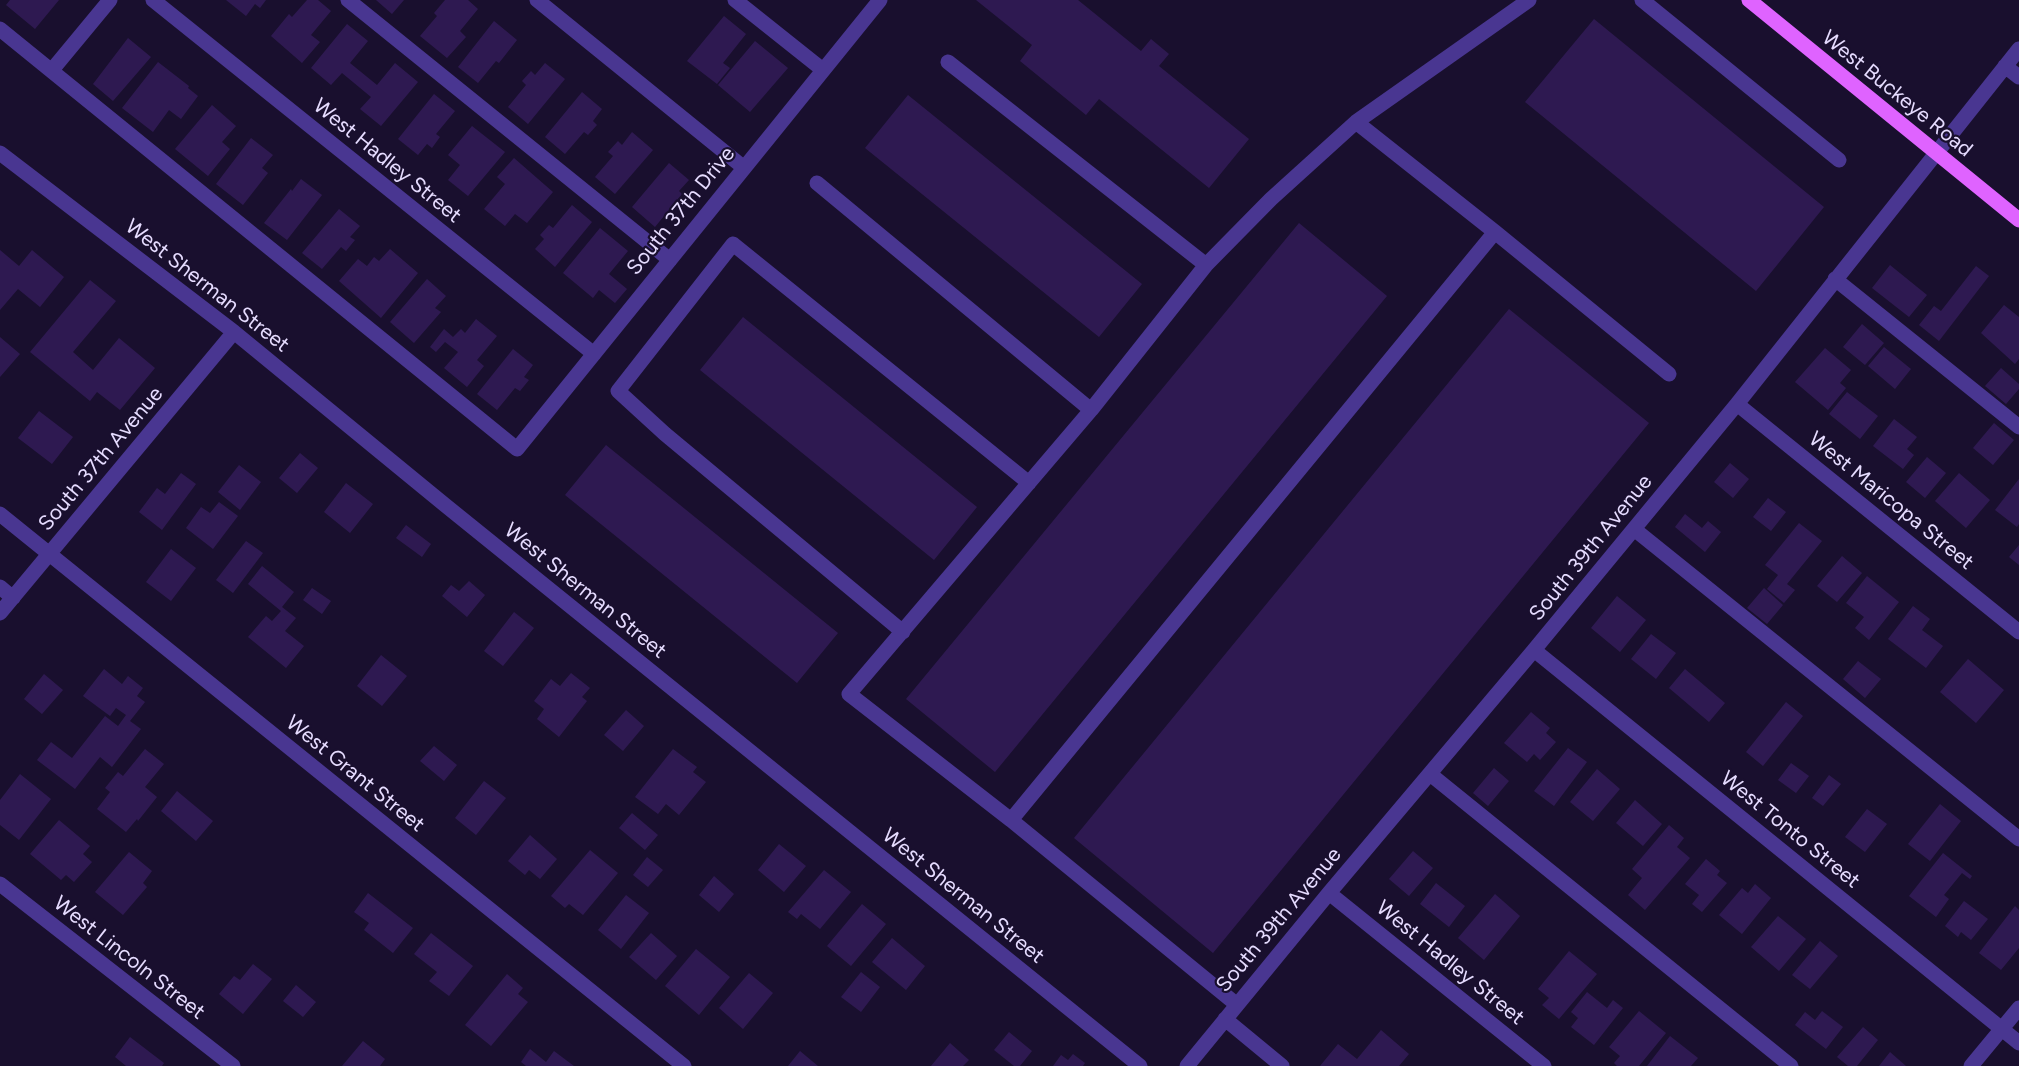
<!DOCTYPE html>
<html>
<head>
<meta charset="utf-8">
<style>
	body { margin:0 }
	canvas { display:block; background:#190f2e }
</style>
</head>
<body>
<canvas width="2019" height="1066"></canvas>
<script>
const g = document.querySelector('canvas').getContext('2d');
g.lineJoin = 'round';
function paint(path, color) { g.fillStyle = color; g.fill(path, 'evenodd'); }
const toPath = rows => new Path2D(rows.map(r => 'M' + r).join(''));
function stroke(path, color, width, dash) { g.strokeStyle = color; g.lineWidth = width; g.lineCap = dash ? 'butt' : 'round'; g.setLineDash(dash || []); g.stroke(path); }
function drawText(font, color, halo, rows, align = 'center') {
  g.font = font + ' Figtree,sans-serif'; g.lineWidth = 4.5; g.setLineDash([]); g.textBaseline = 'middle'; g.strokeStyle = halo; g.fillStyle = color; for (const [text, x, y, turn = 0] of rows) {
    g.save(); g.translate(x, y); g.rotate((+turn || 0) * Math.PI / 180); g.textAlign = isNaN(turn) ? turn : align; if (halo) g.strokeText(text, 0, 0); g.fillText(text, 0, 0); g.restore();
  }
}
const building = toPath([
	[10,0,59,0,35,29,6,5],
	[226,0,266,0,260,8,255,4,246,16],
	[307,0,318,0,331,11,311,35,320,42,302,63,271,36,289,14,292,17],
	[376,0,404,0,392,14],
	[445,0,468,0,478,9,460,31,466,37,447,58,420,36,437,16,434,13],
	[976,0,1078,0,1141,51,1151,39,1169,54,1159,66,1249,139,1209,188,1099,99,1086,115,1020,61,1032,45],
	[724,16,746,34,723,63,730,68,717,84,687,61],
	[1594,19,1824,207,1756,291,1525,102],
	[494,21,517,40,499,63,496,61,478,83,458,67],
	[347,24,368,41,350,63,377,85,395,63,418,82,381,126,360,109,371,97,342,73,331,85,311,68],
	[128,38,151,57,113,101,93,84],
	[755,41,788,68,750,112,718,85],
	[158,62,189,86,188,88,198,96,181,119,169,110,153,132,122,108],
	[545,63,565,79,528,124,508,107,526,85,522,81,531,71,535,75],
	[582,92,602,109,593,121,597,125,588,135,584,132,565,154,545,137],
	[434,94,455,111,436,134,440,137,432,148,427,144,418,155,398,139],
	[908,95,1142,284,1099,337,865,148],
	[212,105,236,126,222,142,230,149,208,176,175,149],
	[472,126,505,152,468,196,448,180,460,165,448,155],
	[632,132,653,150,615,194,595,177,613,156,608,152,618,141,622,145],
	[251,138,273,155,262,168,268,173,243,205,216,184],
	[514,158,553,192,527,223,515,214,505,226,484,209,505,184,497,177],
	[669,163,689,180,679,191,682,194,655,227,632,207],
	[301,179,322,195,287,240,264,223,291,189,292,191],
	[572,205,592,222,555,267,535,249,544,239,540,235,549,225,553,228],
	[339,209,360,226,350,237,355,240,346,251,341,247,322,269,302,253],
	[1299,223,1387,296,995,772,906,699],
	[600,228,628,251,609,274,627,289,615,303,599,290,593,298,563,273],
	[390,249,418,273,381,318,339,281,358,259,367,266,374,257,379,261],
	[0,250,19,266,32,250,64,277,40,307,18,289,0,310],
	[1890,265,1927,295,1909,317,1872,288],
	[1976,266,1989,276,1939,341,1919,325,1934,306,1941,311],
	[427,279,446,296,435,308,441,312,414,343,390,322],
	[90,280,116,301,73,352,93,370,119,338,155,368,120,410,97,392,90,401,30,352],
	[2004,305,2019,317,2019,359,2015,364,1981,333],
	[1509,309,1649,423,1213,953,1074,838],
	[743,317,977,507,934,560,700,370],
	[476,319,497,336,477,360,484,366,467,387,444,368,458,352,445,342,436,352,430,347,444,329,453,337,461,329,465,333],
	[1862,324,1884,343,1865,365,1843,347],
	[0,337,20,354,0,377],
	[1884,347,1911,369,1895,389,1868,366],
	[1825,348,1851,370,1840,383,1846,388,1828,410,1795,382],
	[513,349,533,365,524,377,529,380,520,391,515,388,497,410,477,394],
	[2001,368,2019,384,2019,389,2006,404,1985,386],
	[1847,392,1878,416,1860,439,1829,414],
	[39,411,73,437,52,464,18,438],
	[1894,419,1917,437,1907,449,1914,455,1903,469,1873,446],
	[1994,423,2014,440,1993,465,1973,448],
	[606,445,838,633,797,683,565,495],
	[300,453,318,468,297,493,279,478],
	[1927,457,1946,473,1925,498,1906,482],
	[1730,463,1749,479,1733,498,1714,482],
	[239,465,261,482,240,510,218,492],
	[181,473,196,484,162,530,139,512,157,488,165,494],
	[1959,473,1990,500,1966,528,1935,501],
	[2019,479,2019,524,2017,527,1995,510],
	[346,483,373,504,350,533,324,512],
	[1768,498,1786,512,1771,531,1753,517],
	[219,502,238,516,213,549,186,528,201,507,210,513],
	[1685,514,1702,528,1708,521,1721,532,1705,552,1675,527],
	[1799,523,1822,541,1787,584,1795,590,1784,603,1767,589,1778,575,1765,565],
	[406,525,431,544,422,557,396,538],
	[246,541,263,553,233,593,216,580],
	[2019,545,2019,565,2009,557],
	[171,549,196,568,171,601,146,582],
	[1842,556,1862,573,1837,602,1817,586],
	[262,566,294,592,282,607,296,618,285,631,304,646,286,668,248,637,266,616,272,621,281,611,248,584],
	[1867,576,1899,602,1869,640,1855,628,1864,617,1846,603],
	[469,581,485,595,467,617,442,596,451,585,459,591],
	[312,588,331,601,322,614,303,600],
	[1764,588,1783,605,1767,624,1747,608],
	[1617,596,1646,620,1620,652,1591,628],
	[1913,606,1930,619,1922,630,1943,646,1926,668,1888,639],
	[514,612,534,628,503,666,484,651],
	[1651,634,1676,653,1656,679,1631,659],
	[381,655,407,676,382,706,357,686],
	[1968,659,2004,690,1976,723,1940,692],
	[1858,661,1881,679,1865,698,1843,679],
	[104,669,122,684,128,676,143,688,137,696,145,702,130,721,141,729,112,767,100,757,75,789,37,760,51,742,72,758,105,716,118,726,126,715,116,708,110,716,83,696],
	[1685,669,1725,703,1709,722,1669,688],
	[571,673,590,688,582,697,587,701,559,737,537,719,544,709,534,701,551,679,560,686],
	[44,674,63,690,42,714,24,699],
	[1786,702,1803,716,1763,766,1746,752],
	[626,710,644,726,623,751,604,735],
	[1531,712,1550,728,1546,733,1556,742,1540,760,1534,754,1527,762,1504,743],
	[434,746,457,765,444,781,420,761],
	[1568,748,1587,762,1554,806,1534,791],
	[145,749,164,764,145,787,157,797,138,821,137,819,126,832,97,809,110,792,105,788,118,772,123,776],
	[673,749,697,767,693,772,706,782,679,815,666,804,658,814,635,797],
	[1791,763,1809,776,1796,793,1778,780],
	[1494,768,1509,781,1488,806,1473,793],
	[1597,769,1620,789,1593,821,1570,802],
	[20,774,51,799,19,840,0,825,0,800],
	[1829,775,1841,784,1823,806,1812,798],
	[484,781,506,798,476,835,455,818],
	[177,791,213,821,196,841,161,811],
	[1635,800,1662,824,1643,846,1616,823],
	[1940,804,1961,821,1930,861,1908,844],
	[1867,809,1887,824,1865,852,1845,837],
	[632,813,658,835,645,850,619,828],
	[59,820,90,846,83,854,92,862,74,882,66,875,61,880,30,854],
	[1669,825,1684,838,1677,847,1690,858,1645,910,1628,895,1642,878,1632,869],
	[530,835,557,859,540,879,529,870,525,875,508,861],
	[779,844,806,866,784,892,758,870],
	[590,850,618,873,583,915,569,904,565,908,551,896],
	[1413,851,1433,868,1409,896,1389,879],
	[129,852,152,871,143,883,147,887,123,915,95,892],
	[1943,853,1972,876,1970,879,1962,873,1944,895,1949,899,1936,917,1909,896],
	[647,857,663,870,648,887,633,875],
	[1706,859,1720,871,1717,875,1727,883,1702,912,1692,904,1699,895,1685,884],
	[824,870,851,892,820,929,801,914,797,919,788,912],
	[714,876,734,894,719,912,699,895],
	[1436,883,1465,906,1449,927,1420,904],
	[1755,884,1771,898,1742,934,1719,915,1742,888,1748,893],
	[368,893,413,928,393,953,364,930,369,923,354,912],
	[1495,894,1520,916,1484,960,1458,938],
	[626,895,649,913,621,949,598,930],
	[1964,901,1988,919,1971,940,1961,932,1958,937,1945,926],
	[862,904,886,924,851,966,827,946],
	[2015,906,2019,910,2019,948,2001,970,1979,953],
	[1778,916,1806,939,1779,971,1751,947],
	[431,933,473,966,449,996,429,981,437,972,414,954],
	[651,933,677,956,656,980,629,957],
	[892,938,925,966,906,990,872,962],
	[1820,941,1838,956,1810,989,1792,975],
	[696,949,730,977,699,1015,665,986],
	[1569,951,1597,974,1559,1019,1542,1005,1549,998,1538,989],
	[253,964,272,979,243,1014,219,994,234,976,240,980],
	[861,972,880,987,861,1012,841,997],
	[749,973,773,993,743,1029,719,1008],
	[507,974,523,988,518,994,528,1002,491,1046,465,1025],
	[296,985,316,1002,303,1017,283,1001],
	[1587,992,1607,1008,1613,1000,1623,1008,1594,1045,1571,1027,1578,1018,1571,1012],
	[1639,1011,1666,1033,1639,1066,1617,1066,1614,1063,1620,1056,1609,1047],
	[1822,1011,1843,1027,1826,1049,1795,1025,1805,1012,1815,1020],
	[1863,1027,1878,1040,1857,1066,1848,1066,1837,1057],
	[1381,1030,1409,1054,1399,1066,1320,1066,1338,1044,1357,1059],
	[1009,1032,1032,1051,1020,1066,1014,1066,994,1050],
	[1670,1036,1698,1058,1691,1066,1647,1066],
	[130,1037,164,1063,162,1066,126,1066,115,1057],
	[363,1041,385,1059,380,1066,342,1066],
	[950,1043,969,1060,963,1066,931,1066],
	[530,1049,546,1062,554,1051,574,1066,526,1066,521,1062],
	[800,1051,818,1066,788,1066],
	[1890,1052,1906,1066,1879,1066],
	[1073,1054,1085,1063,1083,1066,1053,1066,1061,1055,1068,1060]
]);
const minor = toPath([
	[153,0,594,354],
	[348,0,670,260],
	[537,0,743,167],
	[735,0,823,70],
	[1642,0,1839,160],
	[0,29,517,449,880,0],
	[948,62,1206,265],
	[2005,66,2019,77],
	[52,70,110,0],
	[1356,122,1495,232,1669,374],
	[0,153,234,332,445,505,1140,1066],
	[817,183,1091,410],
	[1835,279,2019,427],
	[1737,404,2019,632],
	[0,514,684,1066],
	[1634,529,2019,839],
	[0,587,13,598],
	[0,613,234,332],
	[903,632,665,434,618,391,733,244,1029,483],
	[1534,650,2019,1043],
	[1430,774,1791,1066],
	[1011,820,1495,232],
	[0,884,233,1066],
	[1329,893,1544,1066],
	[1236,1004,1011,820,849,694,1091,410,1206,265,1271,199,1356,122,1529,0],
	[1225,1019,1282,1066],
	[1187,1066,1329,893,1534,650,1737,404,2019,49],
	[1971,1066,2019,1008]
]);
const major = toPath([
	[1749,0,2019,220]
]);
const streetNames = [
	["West Buckeye Road",1897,94,39],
	["West Hadley Street",387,161,39],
	["South 37th Drive",681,211,-51],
	["West Sherman Street",207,286,38],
	["South 37th Avenue",101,459,-50],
	["West Maricopa Street",1891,501,39],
	["South 39th Avenue",1591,548,-51],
	["West Sherman Street",585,591,39],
	["West Grant Street",355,774,39],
	["West Tonto Street",1790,830,39],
	["West Sherman Street",963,896,39],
	["South 39th Avenue",1279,920,-50],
	["West Lincoln Street",129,958,38],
	["West Hadley Street",1450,963,39]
];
paint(building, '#2e1951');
stroke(minor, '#493691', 15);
stroke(major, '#df63ff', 15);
drawText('21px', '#e6dcff', '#190f2e', streetNames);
</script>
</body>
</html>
